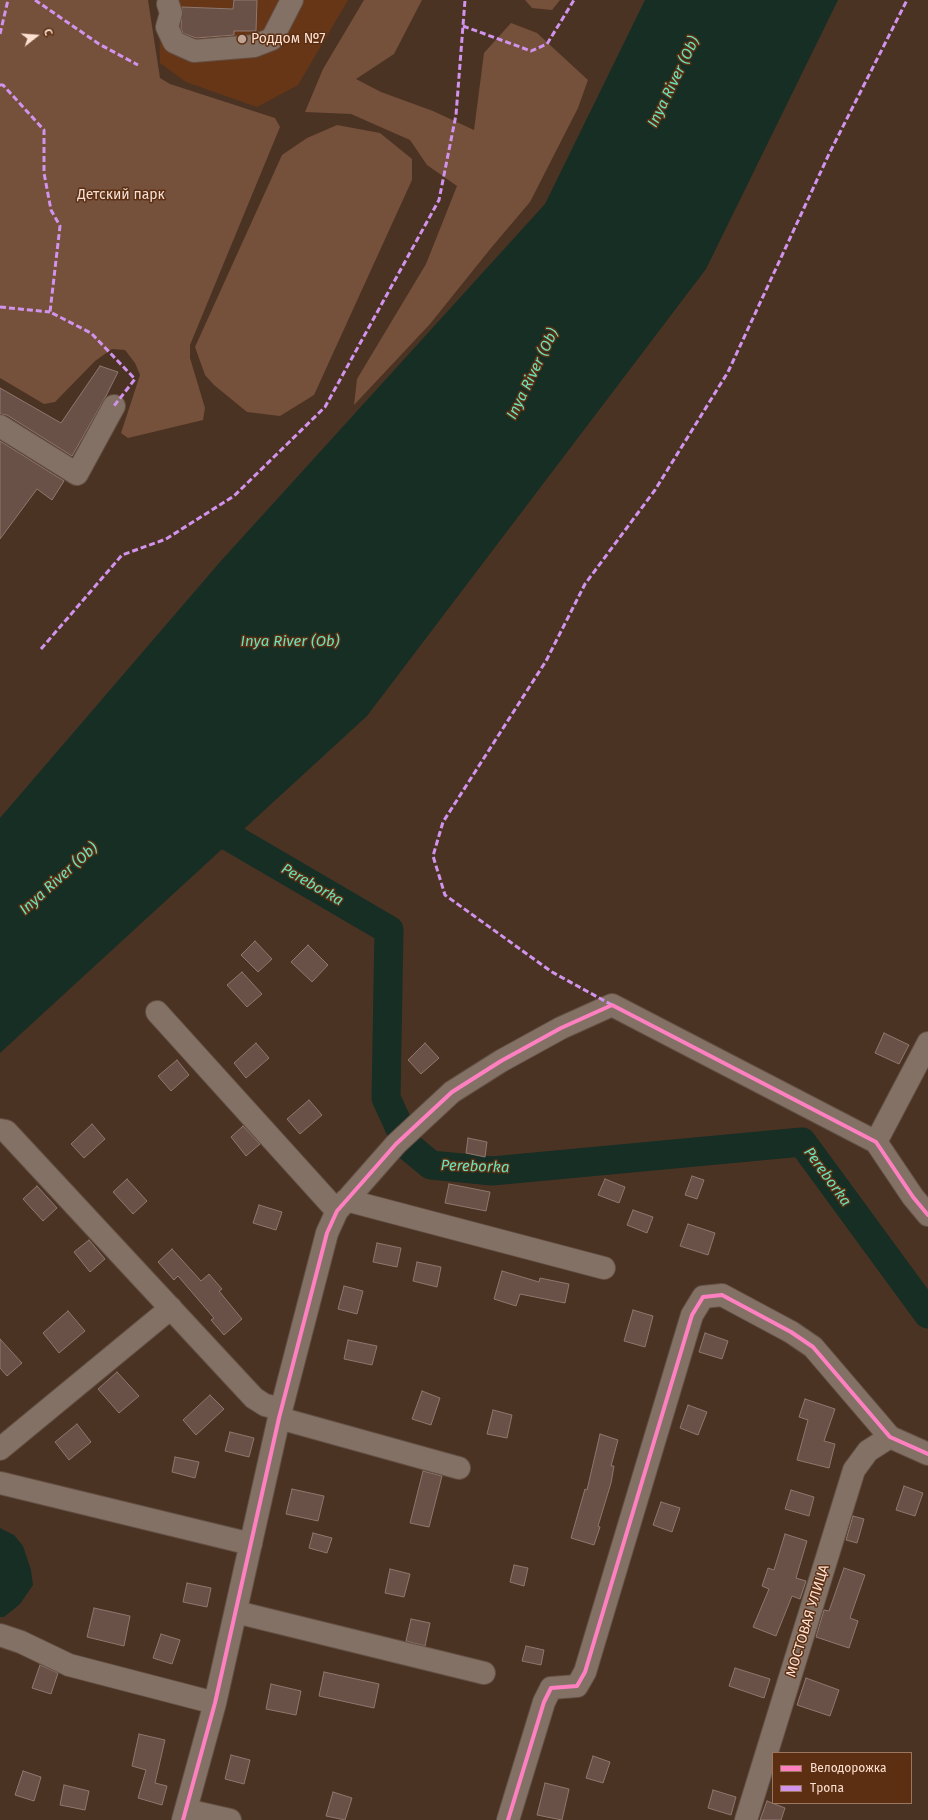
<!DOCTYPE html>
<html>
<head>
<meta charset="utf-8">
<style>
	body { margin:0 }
	#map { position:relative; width:928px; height:1820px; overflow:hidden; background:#4b3324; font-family:"Fira Sans",sans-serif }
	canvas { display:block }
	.legend { position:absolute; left:772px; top:1752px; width:140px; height:52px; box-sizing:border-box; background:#5c2f13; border:1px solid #9d765f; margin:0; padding:5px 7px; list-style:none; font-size:12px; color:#fee1d1 }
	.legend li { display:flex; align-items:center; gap:8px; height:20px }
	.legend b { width:20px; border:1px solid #9d765f }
	.north { position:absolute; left:16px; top:16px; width:40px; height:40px; -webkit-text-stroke:3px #5c2f13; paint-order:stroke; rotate:73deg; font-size:11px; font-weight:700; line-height:16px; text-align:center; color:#fee1d1 }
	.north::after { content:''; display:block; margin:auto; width:14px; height:18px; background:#fee1d1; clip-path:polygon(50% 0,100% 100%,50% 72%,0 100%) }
</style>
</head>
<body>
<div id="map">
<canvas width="928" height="1820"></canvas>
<ul class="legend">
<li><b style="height:5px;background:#ff80c0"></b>Велодорожка</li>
<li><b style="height:5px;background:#d193ec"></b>Тропа</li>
</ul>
<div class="north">С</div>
</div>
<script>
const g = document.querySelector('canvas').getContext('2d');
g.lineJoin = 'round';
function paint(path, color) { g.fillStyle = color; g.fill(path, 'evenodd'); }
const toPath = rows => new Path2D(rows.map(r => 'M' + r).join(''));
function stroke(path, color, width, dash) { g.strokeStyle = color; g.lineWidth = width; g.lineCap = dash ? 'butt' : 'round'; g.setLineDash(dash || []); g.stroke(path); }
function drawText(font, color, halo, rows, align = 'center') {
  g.font = font + ' "Fira Sans",sans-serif'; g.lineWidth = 3; g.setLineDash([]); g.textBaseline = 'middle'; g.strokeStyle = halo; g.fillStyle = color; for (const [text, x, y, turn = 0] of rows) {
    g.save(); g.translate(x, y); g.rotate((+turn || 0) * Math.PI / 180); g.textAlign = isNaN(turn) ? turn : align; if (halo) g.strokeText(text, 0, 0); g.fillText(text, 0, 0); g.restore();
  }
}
const built = toPath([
	[164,0,348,0,298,85,257,107,186,82,160,63,159,15]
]);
const green = toPath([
	[0,0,148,0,160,78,170,84,275,118,280,127,190,345,190,358,205,408,203,420,128,438,121,433,140,375,135,363,125,350,112,349,95,361,55,402,44,404,0,378],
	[364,0,422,0,394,54,356,79,381,92,433,111,474,130,484,53,511,23,537,33,588,80,578,108,530,202,491,248,430,324,354,405,357,379,426,264,457,186,427,165,410,140,351,114,305,112,323,69],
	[525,0,560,0,552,10,532,8],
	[337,125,380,133,412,159,412,180,314,395,280,416,247,412,214,385,205,375,195,347,282,155,307,138]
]);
const water = toPath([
	[645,0,838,0,706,269,367,716,0,1053,0,818,220,562,545,204],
	[0,1528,14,1535,23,1546,31,1570,33,1585,20,1604,4,1617,0,1617]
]);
const river = toPath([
	[199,819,389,930,386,1098,408,1146,431,1165,492,1171,802,1142,928,1314]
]);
const building = toPath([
	[234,0,257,0,256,31,234,31,234,35,196,38,183,33,181,28,182,7,233,9,234,0],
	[100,366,118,372,106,396,72,456,7,415,0,414,0,388,61,423,100,366],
	[0,441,64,481,52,500,37,489,0,539,0,441],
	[255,941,272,959,258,972,241,955,255,941],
	[308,945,328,965,312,982,291,962,308,945],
	[242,972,262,994,247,1007,227,985,242,972],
	[884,1033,909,1045,899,1064,875,1053,884,1033],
	[256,1043,269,1058,246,1078,234,1063,256,1043],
	[425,1043,439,1058,421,1074,408,1060,425,1043],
	[177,1060,189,1075,171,1091,158,1076,177,1060],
	[309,1100,322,1115,300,1134,287,1119,309,1100],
	[92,1124,105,1139,84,1158,71,1144,92,1124],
	[243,1126,260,1144,246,1156,231,1137,243,1126],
	[468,1138,487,1142,485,1157,466,1153,468,1138],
	[692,1176,704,1180,697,1199,685,1195,692,1176],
	[127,1179,147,1201,133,1214,113,1192,127,1179],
	[605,1179,625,1187,619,1203,598,1195,605,1179],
	[449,1184,490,1192,486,1211,445,1203,449,1184],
	[37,1186,57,1208,43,1221,23,1199,37,1186],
	[259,1205,282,1212,276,1230,253,1223,259,1205],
	[633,1210,653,1217,647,1233,627,1225,633,1210],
	[688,1224,715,1233,708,1255,680,1246,688,1224],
	[89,1240,105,1259,90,1272,74,1252,89,1240],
	[377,1243,401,1248,397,1267,373,1262,377,1243],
	[172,1249,201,1281,209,1274,222,1289,219,1291,242,1319,224,1335,211,1320,214,1318,178,1276,174,1280,158,1262,172,1249],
	[417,1262,441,1267,437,1287,413,1281,417,1262],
	[502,1271,539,1282,540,1278,569,1284,565,1303,520,1294,516,1306,494,1299,502,1271],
	[344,1286,363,1291,357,1314,338,1309,344,1286],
	[633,1310,653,1316,645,1347,624,1341,633,1310],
	[68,1311,85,1331,59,1353,43,1333,68,1311],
	[705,1333,728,1341,722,1359,699,1352,705,1333],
	[0,1339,22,1363,7,1376,0,1368,0,1339],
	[348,1340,377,1346,372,1365,344,1359,348,1340],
	[117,1372,139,1396,119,1413,98,1389,117,1372],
	[422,1391,440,1398,431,1425,412,1419,422,1391],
	[210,1395,224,1409,196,1435,183,1420,210,1395],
	[805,1399,835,1409,824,1441,835,1444,829,1468,797,1460,808,1420,799,1417,805,1399],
	[688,1405,707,1412,698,1435,680,1428,688,1405],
	[493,1410,512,1415,507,1438,487,1434,493,1410],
	[77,1424,91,1442,69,1460,55,1442,77,1424],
	[230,1432,254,1438,249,1457,225,1451,230,1432],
	[600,1434,618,1440,611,1466,614,1466,611,1483,598,1526,600,1527,594,1545,571,1538,585,1489,587,1490,600,1434],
	[175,1457,199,1462,195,1478,172,1472,175,1457],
	[423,1471,442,1476,429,1527,410,1523,423,1471],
	[904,1486,923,1493,915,1516,896,1510,904,1486],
	[292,1489,324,1496,318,1521,286,1514,292,1489],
	[791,1490,814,1497,809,1516,785,1509,791,1490],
	[661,1502,680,1508,672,1532,653,1525,661,1502],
	[853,1516,864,1519,857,1543,846,1540,853,1516],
	[313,1533,332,1538,327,1553,309,1548,313,1533],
	[785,1534,807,1541,796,1578,806,1581,800,1599,792,1596,776,1636,753,1627,769,1589,762,1586,768,1568,774,1570,785,1534],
	[514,1565,528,1568,524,1586,510,1582,514,1565],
	[844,1568,865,1575,850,1618,858,1621,849,1648,816,1637,824,1610,829,1611,844,1568],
	[390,1569,410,1574,404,1597,385,1593,390,1569],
	[187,1583,211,1588,207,1607,183,1602,187,1583],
	[94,1608,130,1616,124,1646,87,1637,94,1608],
	[411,1619,430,1623,425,1646,406,1641,411,1619],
	[161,1634,180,1640,172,1664,153,1658,161,1634],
	[526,1646,544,1650,541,1665,522,1661,526,1646],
	[40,1665,58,1673,51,1694,32,1688,40,1665],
	[735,1668,770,1679,764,1698,729,1686,735,1668],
	[324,1672,379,1684,374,1708,319,1696,324,1672],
	[806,1678,839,1690,830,1716,797,1705,806,1678],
	[271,1684,301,1691,296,1715,266,1709,271,1684],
	[139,1734,165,1740,155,1783,167,1786,162,1805,138,1798,146,1770,132,1766,139,1734],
	[231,1755,250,1760,244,1784,225,1779,231,1755],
	[593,1756,610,1762,603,1783,586,1778,593,1756],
	[23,1771,41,1777,34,1801,15,1795,23,1771],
	[545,1783,569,1789,562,1820,537,1815,545,1783],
	[64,1785,89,1791,85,1810,60,1805,64,1785],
	[713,1790,736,1797,731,1815,708,1808,713,1790],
	[333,1792,352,1798,345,1820,326,1816,333,1792],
	[767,1801,785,1808,781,1820,760,1820,767,1801]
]);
const minor = toPath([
	[168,4,171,13,167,27,174,42,194,51,254,46,272,39,292,0],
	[0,426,77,474,114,406],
	[157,1012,337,1211],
	[0,1130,6,1131,254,1398,265,1405,281,1409],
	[876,1142,928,1043],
	[346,1200,604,1268],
	[279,1418,459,1468],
	[0,1449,171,1308],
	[0,1483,251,1544],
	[236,1612,484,1673],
	[0,1635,21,1642,69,1665,215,1703],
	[186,1810,230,1820],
	[183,1820,215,1703,279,1418,327,1233,337,1211,396,1144,452,1092,501,1061,561,1028,612,1005,876,1142,913,1197,928,1215],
	[508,1820,544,1702,551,1688,577,1686,585,1672,692,1315,703,1297,722,1295,791,1332,813,1347,890,1437,928,1454],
	[746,1820,854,1470,868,1451,890,1437]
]);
const quiet = toPath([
	[35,0,99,44,138,65],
	[463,26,531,51,547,44,574,0],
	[0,34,8,0],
	[0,85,3,85,44,130,44,173,51,210,60,226,50,312,91,333,135,379,114,406],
	[0,307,50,312],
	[41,649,122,555,166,539,234,496,325,407,439,200,456,115,465,0],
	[612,1005,552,972,445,895,433,856,443,822,546,661,585,584,655,490,728,372,829,154,907,0]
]);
const cycleway = toPath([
	[183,1820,215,1703,279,1418,327,1233,337,1211,396,1144,452,1092,501,1061,561,1028,612,1005,876,1142,913,1197,928,1215],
	[508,1820,544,1702,551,1688,577,1686,585,1672,692,1315,703,1297,722,1295,791,1332,813,1347,890,1437,928,1454]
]);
const markers = [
	[242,39,5,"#bfa494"]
];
const poiNames = [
	["Роддом №7",251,39]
];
const parkNames = [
	["Детский парк",121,195]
];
const streetNames = [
	["МОСТОВАЯ УЛИЦА",808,1621,-73]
];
const waterNames = [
	["Inya River (Ob)",674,82,-64],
	["Inya River (Ob)",533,374,-64],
	["Inya River (Ob)",290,642],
	["Inya River (Ob)",59,879,-42],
	["Pereborka",312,885,30],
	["Pereborka",475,1167,2],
	["Pereborka",827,1177,54]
];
paint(built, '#663617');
paint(green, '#75503b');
paint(water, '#162e24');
stroke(river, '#162e24', 29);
paint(building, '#6a5148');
stroke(building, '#8e776e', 1);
stroke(minor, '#645044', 24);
stroke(minor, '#847166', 22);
stroke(quiet, '#d193ec', 3, [6, 3]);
stroke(cycleway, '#ff80c0', 4);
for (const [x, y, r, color] of markers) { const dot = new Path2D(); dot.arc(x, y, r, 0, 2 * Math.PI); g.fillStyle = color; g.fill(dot); stroke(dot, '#5c2f13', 1.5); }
drawText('14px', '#fee1d1', '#5c2f13', poiNames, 'left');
drawText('14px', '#f2dfd5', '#5c2f13', parkNames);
drawText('14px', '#fee1d1', '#5c2f13', streetNames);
drawText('italic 15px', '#67e3bd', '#5c2f13', waterNames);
</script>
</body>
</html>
